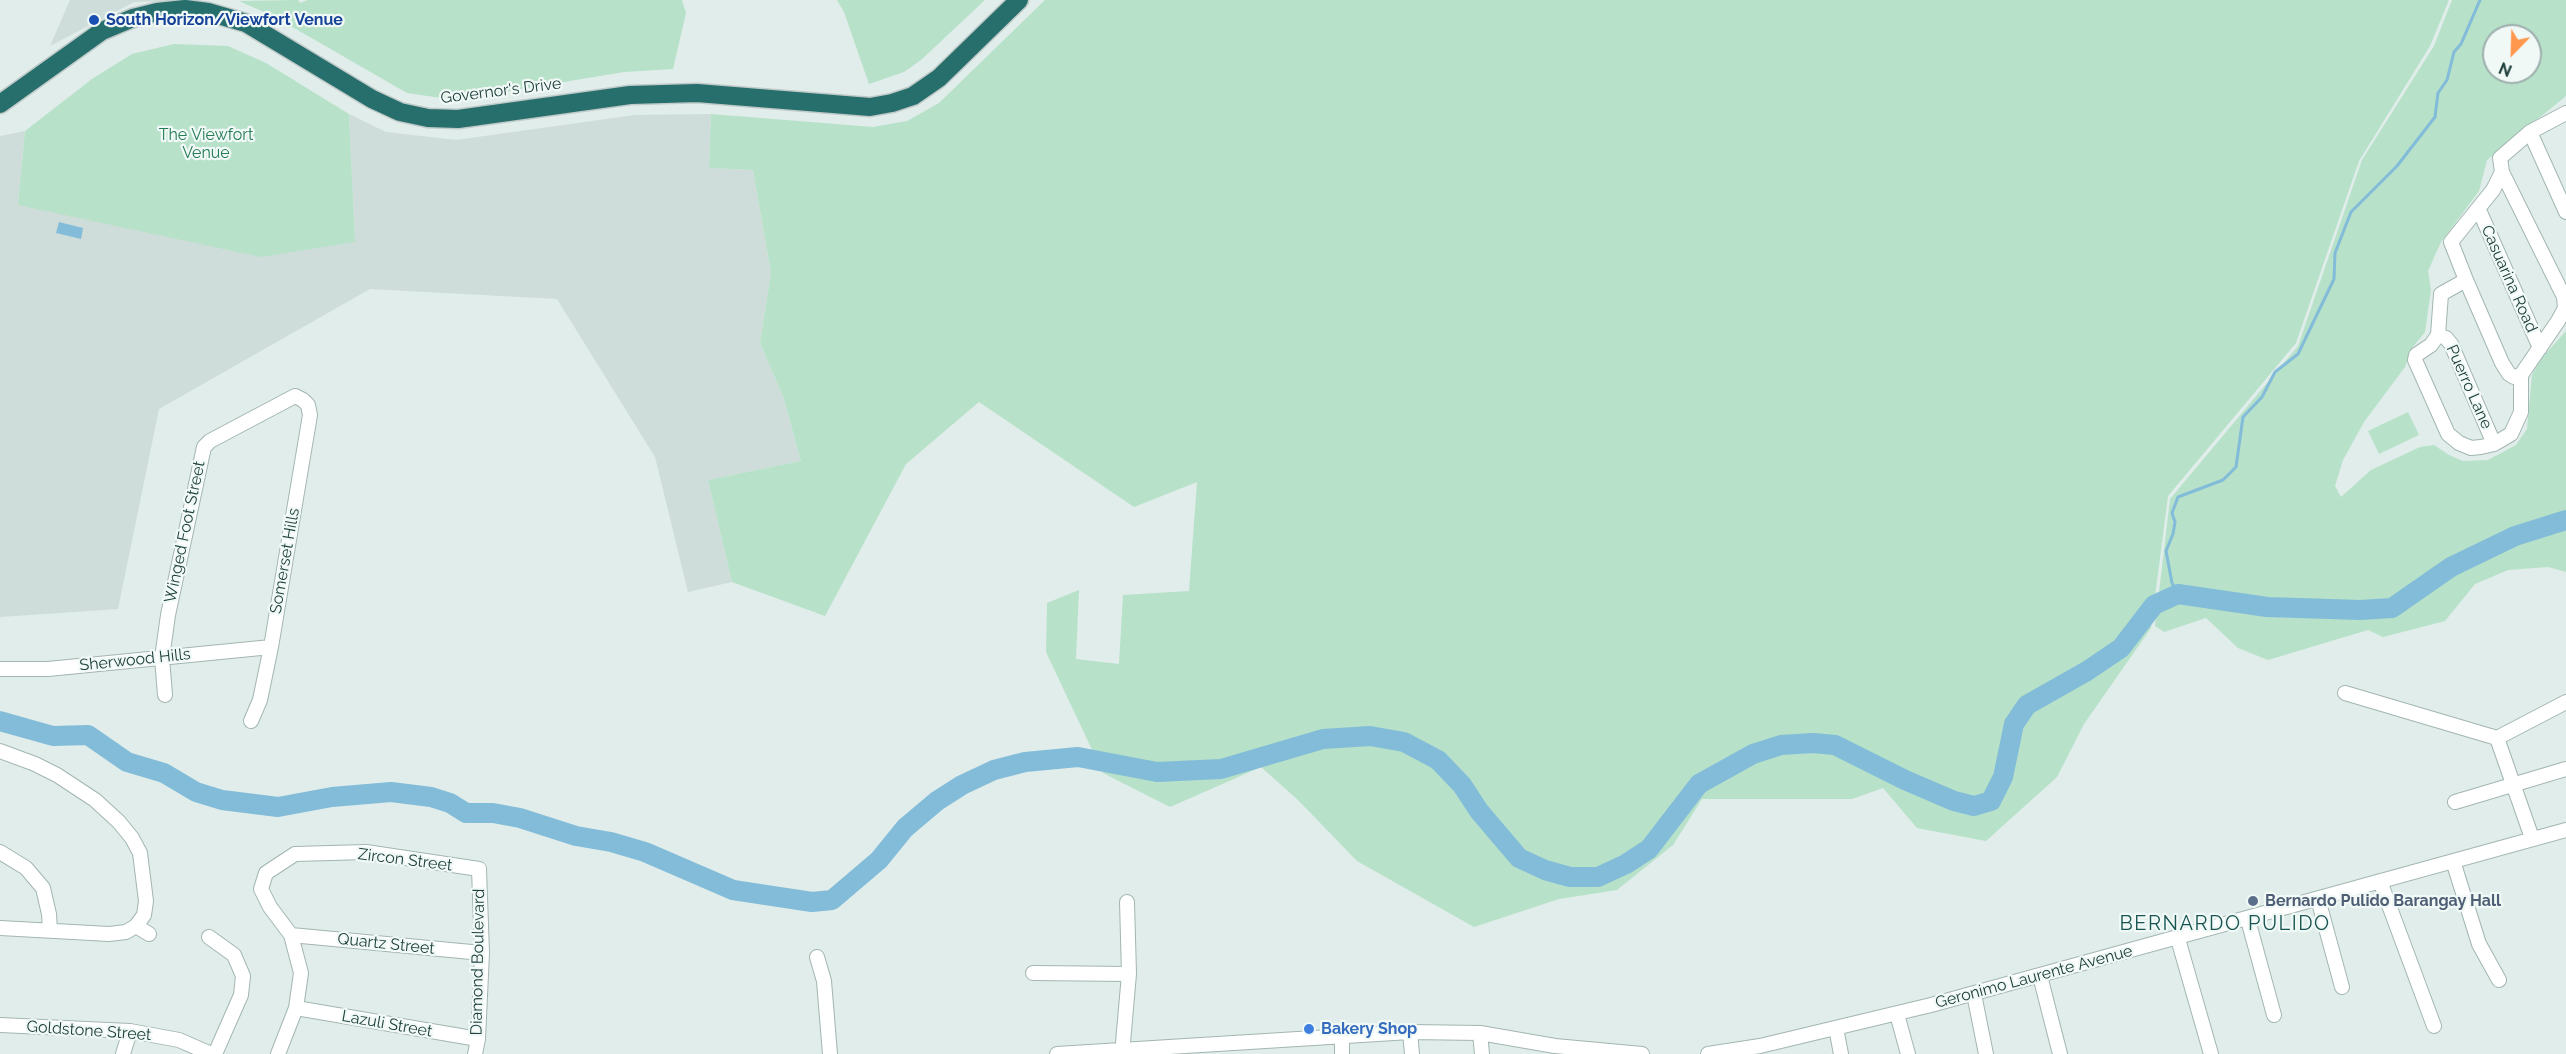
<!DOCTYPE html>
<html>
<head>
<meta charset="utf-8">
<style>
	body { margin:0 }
	#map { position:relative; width:2566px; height:1054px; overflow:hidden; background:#e0edea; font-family:Raleway,sans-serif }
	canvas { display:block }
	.north { position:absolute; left:2482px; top:24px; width:60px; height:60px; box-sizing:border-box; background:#f1f9f7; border:2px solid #9dafac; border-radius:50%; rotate:203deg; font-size:16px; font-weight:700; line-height:24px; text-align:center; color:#1f403c }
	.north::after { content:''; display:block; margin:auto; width:21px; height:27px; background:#ff974c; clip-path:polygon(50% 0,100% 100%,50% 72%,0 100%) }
</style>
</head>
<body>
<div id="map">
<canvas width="2566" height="1054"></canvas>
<div class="north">N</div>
</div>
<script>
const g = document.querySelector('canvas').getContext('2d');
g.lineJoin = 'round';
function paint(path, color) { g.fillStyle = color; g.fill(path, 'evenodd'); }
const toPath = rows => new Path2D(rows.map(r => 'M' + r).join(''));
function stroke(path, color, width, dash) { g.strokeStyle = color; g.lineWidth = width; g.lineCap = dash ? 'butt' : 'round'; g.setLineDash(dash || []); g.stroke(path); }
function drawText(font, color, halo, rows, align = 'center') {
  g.font = font + ' Raleway,sans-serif'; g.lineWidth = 4.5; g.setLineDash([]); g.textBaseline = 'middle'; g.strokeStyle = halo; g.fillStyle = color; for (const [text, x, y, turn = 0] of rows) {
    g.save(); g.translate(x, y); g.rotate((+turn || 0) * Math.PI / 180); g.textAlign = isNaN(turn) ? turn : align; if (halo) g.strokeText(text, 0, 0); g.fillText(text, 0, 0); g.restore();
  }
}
const built = toPath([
	[70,0,191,0,134,2,50,46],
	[349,114,386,132,456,140,635,115,711,114,709,168,753,170,771,273,760,343,784,399,801,461,708,480,732,582,688,592,655,457,557,299,370,289,159,409,118,609,0,617,0,136,25,131,18,205,355,242]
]);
const green = toPath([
	[298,0,300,3,308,0,682,0,686,13,673,69,624,72,455,100,407,93,275,17,239,1],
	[837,0,985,0,921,60,904,72,869,84,844,12],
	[1045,0,2449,0,2430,46,2359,161,2296,343,2168,496,2151,628,2084,724,2057,777,1986,841,1917,828,1883,788,1852,799,1702,799,1673,845,1617,890,1559,899,1474,927,1357,861,1298,800,1261,767,1170,807,1103,773,1046,652,1047,603,1079,590,1076,659,1119,664,1123,595,1189,591,1197,482,1134,507,979,402,906,464,825,616,732,582,708,480,801,461,784,399,760,343,771,273,753,170,709,168,711,114,873,127,907,121,939,103],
	[2452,0,2566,0,2566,96,2487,160,2479,191,2441,242,2428,271,2431,290,2425,332,2412,348,2405,367,2364,422,2343,460,2335,486,2341,497,2371,470,2420,447,2434,445,2449,455,2463,461,2488,460,2516,445,2527,429,2532,375,2540,360,2566,331,2566,572,2548,567,2508,570,2475,584,2445,621,2383,637,2368,630,2268,660,2238,648,2206,618,2164,632,2155,626,2170,499,2298,346,2362,160,2434,46],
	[2494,36,2530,36,2530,72,2494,72],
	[174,44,228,46,266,63,349,114,355,242,261,257,18,205,25,131,92,79,132,54],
	[2408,412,2419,435,2379,454,2368,431]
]);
const water = toPath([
	[59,222,83,228,81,239,56,233]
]);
const stream = toPath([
	[2178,594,2172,583,2166,551,2173,534,2175,522,2172,513,2178,497,2223,480,2236,467,2243,417,2262,397,2275,372,2298,354,2334,279,2335,253,2351,212,2397,166,2435,117,2438,93,2447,80,2454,52,2461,44,2480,0]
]);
const river = toPath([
	[0,721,53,736,88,735,127,762,164,773,196,792,222,800,278,807,332,797,391,792,431,797,450,803,466,813,493,813,520,818,576,836,611,842,645,852,733,890,812,902,832,900,879,860,905,828,937,801,962,785,994,770,1025,762,1078,757,1157,772,1221,769,1323,739,1370,736,1404,742,1438,760,1462,785,1479,811,1519,858,1545,870,1570,877,1598,877,1626,864,1649,849,1699,784,1753,754,1781,745,1813,743,1835,745,1905,780,1954,801,1974,806,1991,801,2003,777,2014,724,2027,705,2087,671,2121,648,2154,605,2178,594,2267,607,2360,610,2392,608,2451,567,2515,536,2566,520]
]);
const minor = toPath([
	[2566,113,2530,132,2500,158,2502,172,2493,190,2451,242,2466,280,2441,294,2438,335,2431,345,2416,355,2415,360,2448,434,2459,443,2471,448,2481,447,2494,444,2511,434,2521,412,2521,375,2558,321,2565,308,2564,297,2566,297],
	[2530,132,2566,212],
	[2502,172,2564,297],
	[2479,210,2540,348],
	[2466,280,2502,363,2509,374,2514,377,2521,375],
	[2438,335,2446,338,2451,344,2494,444],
	[0,669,48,669,271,647],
	[2345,693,2497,738,2566,702],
	[165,695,162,658,168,615,204,447,210,441,295,396,303,400,308,405,310,415,271,647,260,700,251,721],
	[2497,738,2532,838],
	[0,751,35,764,57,775,95,800,119,822,132,838,140,853,146,901,144,915,136,926,126,932,109,934,0,928],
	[2455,802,2566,769],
	[0,852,26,868,43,888,49,914,50,930],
	[2453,861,2479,944,2499,980],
	[2380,881,2434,1026],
	[2318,899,2342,987],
	[2248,920,2274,1015],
	[136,926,149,934],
	[291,935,482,953],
	[209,937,234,955,243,976,241,995,215,1054],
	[2178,939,2211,1054],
	[817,957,824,981,830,1054],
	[1033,973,1129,974],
	[2040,976,2060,1054],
	[1974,994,1986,1054],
	[296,1008,478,1039],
	[1897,1014,1908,1054],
	[0,1025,130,1031,179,1040,211,1054],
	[1836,1028,1841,1054],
	[1410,1032,1412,1054],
	[1480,1033,1482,1054],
	[1342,1037,1342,1054],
	[123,1054,130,1031],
	[278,1054,296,1008,301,973,291,935,270,907,261,889,266,873,295,854,366,852,479,869,482,953,478,1039,475,1054],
	[1057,1054,1410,1032,1480,1033,1555,1046,1642,1054],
	[1122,1054,1129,974,1127,902],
	[1708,1054,1760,1046,1931,1005,2566,830]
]);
const highway = toPath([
	[0,104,102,31,133,18,157,12,185,9,208,12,246,23,372,99,400,112,428,118,458,119,630,95,697,93,870,107,892,103,913,96,939,78,1019,0]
]);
const markers = [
	[94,20,6,"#1a4fb4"],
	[2253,901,6,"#5c6f8a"],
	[1309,1029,6,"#3f7fe0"]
];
const transitNames = [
	["South Horizon/Viewfort Venue",106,20]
];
const streetNames = [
	["Governor's Drive",501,91,-7],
	["Casuarina Road",2509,279,66],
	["Puerro Lane",2469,387,66],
	["Winged Foot Street",185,532,-78],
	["Somerset Hills",285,561,-80],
	["Sherwood Hills",135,660,-6],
	["Zircon Street",405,860,7],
	["Quartz Street",386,944,6],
	["Diamond Boulevard",478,962,-89],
	["Geronimo Laurente Avenue",2034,977,-15],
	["Lazuli Street",387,1024,10],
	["Goldstone Street",89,1031,4]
];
const parkNames = [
	["The Viewfort",206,135],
	["Venue",206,153]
];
const serviceNames = [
	["Bernardo Pulido Barangay Hall",2265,901]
];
const shopNames = [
	["Bakery Shop",1321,1029]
];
const quarterNames = [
	["BERNARDO PULIDO",2225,924]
];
paint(built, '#ceddd9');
paint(green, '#b7e1c9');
paint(water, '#82bcd9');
stroke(stream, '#82bcd9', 3);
stroke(river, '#82bcd9', 20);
stroke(minor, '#a2b6b2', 16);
stroke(highway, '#c0cac8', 21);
stroke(minor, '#fff', 14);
stroke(highway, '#276f6d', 18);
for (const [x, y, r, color] of markers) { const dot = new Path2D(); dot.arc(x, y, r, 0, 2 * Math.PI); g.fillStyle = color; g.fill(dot); stroke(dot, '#f1f9f7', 2); }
drawText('bold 16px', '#164399', '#f1f9f7', transitNames, 'left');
drawText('16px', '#1f403c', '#f1f9f7', streetNames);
drawText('16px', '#247b55', '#f1f9f7', parkNames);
drawText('bold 16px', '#4e5e75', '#f1f9f7', serviceNames, 'left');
drawText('bold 16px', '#366cbe', '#f1f9f7', shopNames, 'left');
g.letterSpacing = '1.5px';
drawText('20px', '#185450', '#f1f9f7', quarterNames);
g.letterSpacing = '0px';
</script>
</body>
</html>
